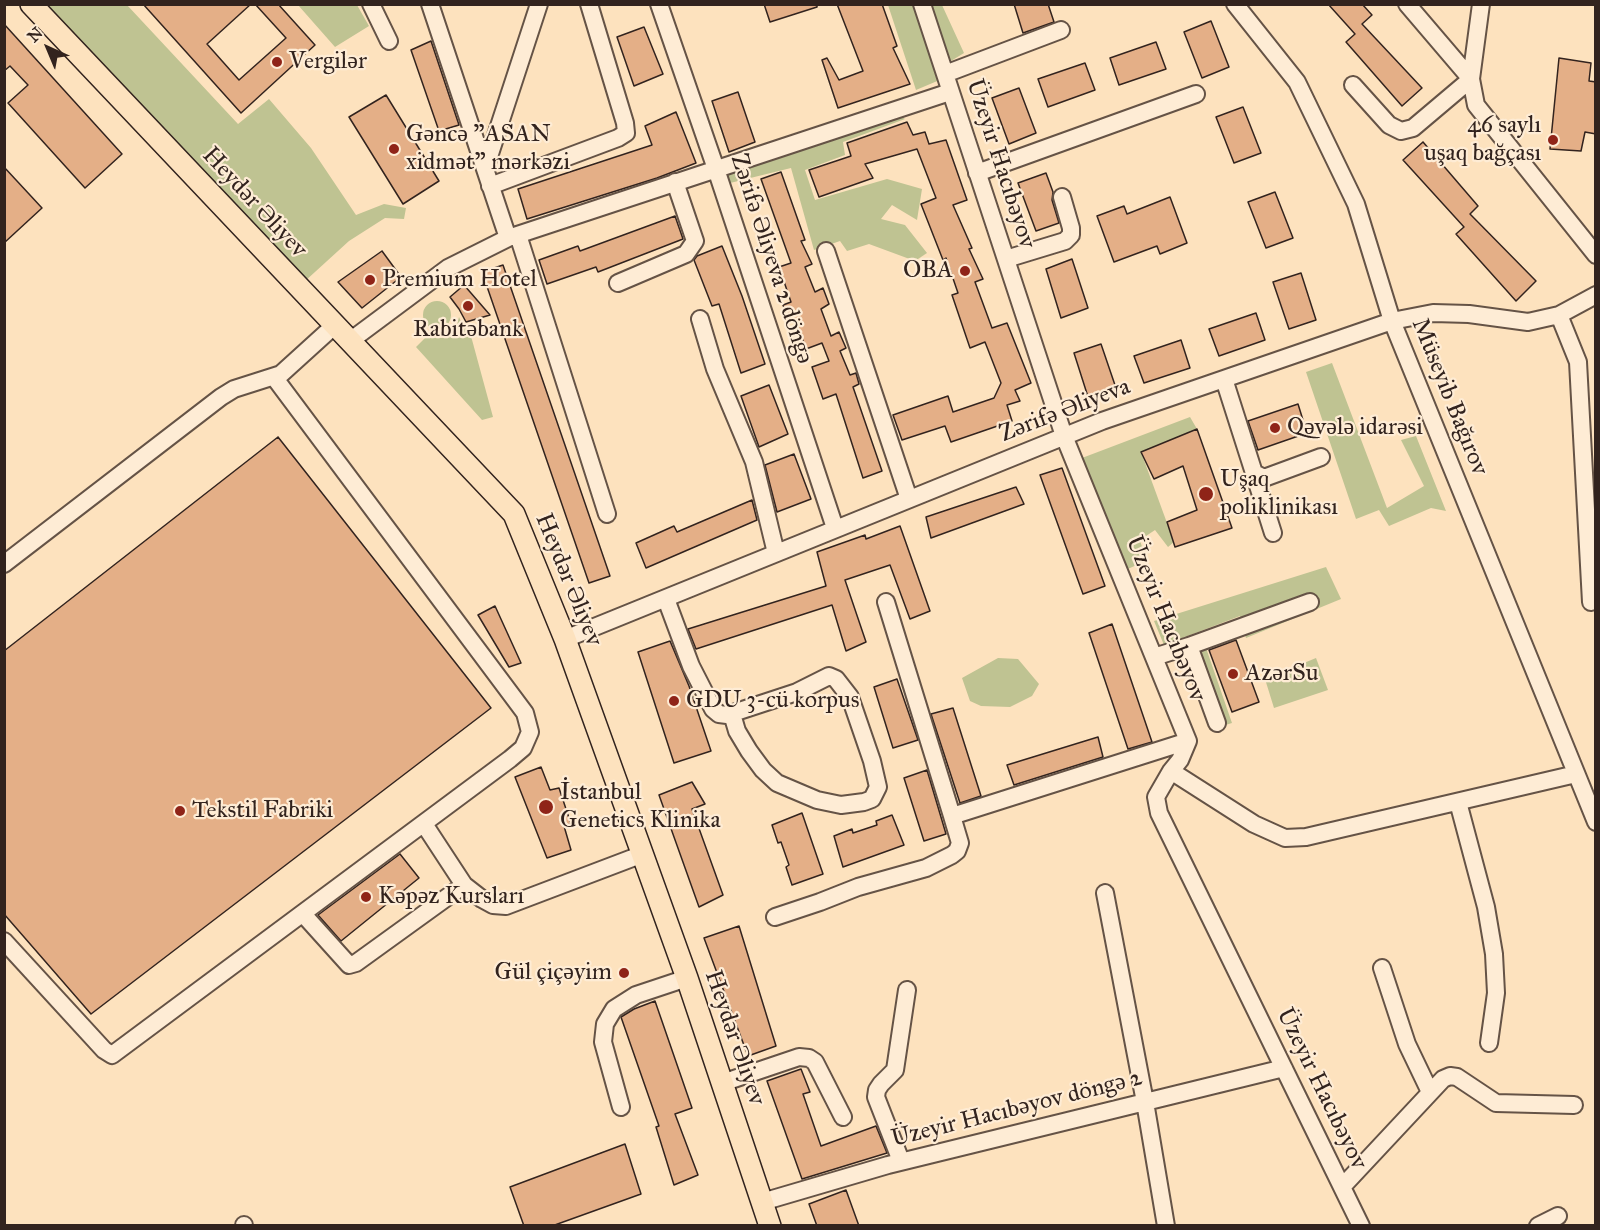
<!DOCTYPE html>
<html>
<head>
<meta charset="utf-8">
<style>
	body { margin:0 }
	#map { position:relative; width:1600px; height:1230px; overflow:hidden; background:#fde2be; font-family:"IM FELL Great Primer",serif }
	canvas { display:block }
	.frame { position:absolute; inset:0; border:6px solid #32231e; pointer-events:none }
	.north { position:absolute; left:18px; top:18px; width:60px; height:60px; -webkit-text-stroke:4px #feecd5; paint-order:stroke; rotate:316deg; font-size:16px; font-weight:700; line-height:24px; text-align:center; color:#32231e }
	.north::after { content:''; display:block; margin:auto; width:21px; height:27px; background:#32231e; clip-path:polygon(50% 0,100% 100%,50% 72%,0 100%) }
</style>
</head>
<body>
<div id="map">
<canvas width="1600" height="1230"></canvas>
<div class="frame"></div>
<div class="north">N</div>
</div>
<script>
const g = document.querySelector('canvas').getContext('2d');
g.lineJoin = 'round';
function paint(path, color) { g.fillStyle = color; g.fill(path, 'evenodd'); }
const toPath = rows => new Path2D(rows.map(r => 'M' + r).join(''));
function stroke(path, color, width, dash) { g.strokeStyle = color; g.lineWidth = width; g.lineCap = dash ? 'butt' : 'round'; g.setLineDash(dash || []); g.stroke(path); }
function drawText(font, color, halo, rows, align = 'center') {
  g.font = font + ' "IM FELL Great Primer",serif'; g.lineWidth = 4.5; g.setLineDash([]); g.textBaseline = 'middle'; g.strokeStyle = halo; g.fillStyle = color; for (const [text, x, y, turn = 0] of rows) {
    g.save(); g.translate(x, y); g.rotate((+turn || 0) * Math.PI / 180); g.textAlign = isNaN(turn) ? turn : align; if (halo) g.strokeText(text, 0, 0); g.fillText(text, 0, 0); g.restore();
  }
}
const green = toPath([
	[46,5,127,5,238,124,269,99,311,148,356,215,384,204,406,208,404,219,385,218,349,241,304,282],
	[298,5,357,5,369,26,335,47],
	[888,5,917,5,942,79,916,90],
	[927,5,942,5,964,53,946,64],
	[898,114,905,119,843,142,845,155,805,170,815,200,887,179,922,189,917,220,892,205,881,219,905,225,927,253,915,261,869,244,847,251,840,241,814,250,791,168,730,183,725,172],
	'423 315a14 14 0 1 1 28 0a14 14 0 1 1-28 0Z',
	[459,317,464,328,468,325,493,417,482,420,416,347,426,337,442,338,448,335,457,325],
	[1332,363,1387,508,1424,486,1401,440,1416,436,1446,511,1431,508,1389,526,1379,510,1356,519,1306,372],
	[1190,417,1197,429,1141,452,1174,542,1168,547,1155,530,1140,540,1146,561,1123,571,1082,458],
	[1326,567,1341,599,1246,638,1240,616,1164,645,1154,621],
	[1205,645,1232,723,1222,726,1196,648],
	[998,658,1018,659,1039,684,1032,696,1010,707,981,706,970,701,962,678],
	[1316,658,1328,690,1274,708,1265,679]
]);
const building = toPath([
	[143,4,251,4,207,44,239,80,286,38,255,4,278,4,315,45,241,113,143,4],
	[764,4,817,4,817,7,770,22,764,4],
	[837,4,882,4,897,46,893,48,910,84,838,108,822,60,827,58,839,80,863,71,837,4],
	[1014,4,1048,4,1054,22,1023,33,1014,4],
	[1328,4,1362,4,1372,15,1362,24,1422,88,1402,106,1346,42,1355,34,1328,4],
	[1211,21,1229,67,1202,78,1184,32,1211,21],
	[4,24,122,154,85,188,8,103,28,85,10,66,4,71,4,24],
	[644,27,663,74,634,86,617,37,644,27],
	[431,41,459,125,439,131,411,50,431,41],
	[1156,42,1166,69,1119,85,1110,58,1156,42],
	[1559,58,1591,63,1589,81,1596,82,1596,134,1585,132,1581,151,1550,149,1559,58],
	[1085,63,1095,90,1048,107,1038,79,1085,63],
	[1019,88,1036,133,1009,144,992,98,1019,88],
	[738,92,755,142,729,152,712,101,738,92],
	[386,95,439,181,403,204,349,117,386,95],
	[1243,107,1261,153,1234,163,1216,117,1243,107],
	[676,112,696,163,657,178,527,219,518,189,652,145,645,126,676,112],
	[907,122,913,135,925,132,929,144,946,140,967,200,953,205,972,248,969,249,983,279,975,282,992,328,1007,323,1031,383,1015,390,1020,401,1007,405,1012,421,951,442,945,426,902,440,893,415,948,396,953,412,994,398,1001,383,985,342,970,348,952,295,958,293,946,258,943,260,921,204,936,198,917,149,865,164,873,178,819,197,809,170,851,156,847,143,907,122],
	[1423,142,1478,206,1470,214,1536,281,1516,301,1456,234,1464,227,1403,160,1423,142],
	[4,167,42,208,4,243,4,167],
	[781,172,805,240,801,241,812,264,805,267,815,292,823,288,829,304,821,309,831,336,839,332,846,348,840,351,850,375,856,373,859,384,853,387,882,471,863,478,836,394,823,399,812,367,829,361,822,343,806,349,795,319,789,321,783,305,791,302,779,267,791,263,761,179,781,172],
	[1046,173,1053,192,1052,200,1059,223,1036,231,1018,183,1046,173],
	[1275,192,1293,238,1266,248,1248,202,1275,192],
	[1170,197,1187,243,1160,254,1157,246,1114,262,1097,216,1124,206,1127,214,1170,197],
	[675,216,683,239,598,272,596,267,547,284,539,260,578,246,580,251,675,216],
	[722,246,742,296,765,364,741,373,719,304,712,306,694,260,697,256,722,246],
	[382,251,401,277,362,308,338,282,382,251],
	[1072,259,1088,308,1061,318,1046,269,1072,259],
	[503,265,610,576,589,583,482,272,503,265],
	[1301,273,1316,320,1289,329,1273,282,1301,273],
	[464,285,490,315,466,322,459,309,450,297,464,285],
	[1256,313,1265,340,1219,356,1209,329,1256,313],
	[1181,340,1190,368,1144,383,1134,356,1181,340],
	[1101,344,1117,391,1089,400,1074,353,1101,344],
	[769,385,788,434,759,447,741,396,769,385],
	[1298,404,1307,433,1258,450,1248,421,1298,404],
	[1197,429,1232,528,1175,547,1167,522,1197,510,1183,466,1154,479,1141,452,1197,429],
	[278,437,491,708,91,1014,4,914,4,651,278,437],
	[794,454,811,499,777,512,765,465,794,454],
	[1062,468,1105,586,1083,594,1040,475,1062,468],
	[1016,487,1024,504,931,538,926,517,1016,487],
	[752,500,757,520,646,568,636,543,674,526,677,532,752,500],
	[900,526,930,611,910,619,890,565,845,580,866,642,846,651,832,605,696,649,688,629,826,586,817,552,865,535,866,539,900,526],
	[495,606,521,663,509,667,478,615,495,606],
	[1112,624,1152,742,1128,749,1089,633,1112,624],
	[1236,640,1259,702,1232,712,1209,650,1236,640],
	[670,641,689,686,711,751,674,763,638,652,670,641],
	[897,679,918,740,893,748,874,687,897,679],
	[953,708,981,796,960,803,931,714,953,708],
	[1098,737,1103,757,1014,785,1007,765,1098,737],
	[541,767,550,790,559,788,571,824,564,826,571,850,547,858,515,777,541,767],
	[927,770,946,834,924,841,904,778,927,770],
	[692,782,705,804,692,809,723,895,699,907,659,795,692,782],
	[802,813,823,874,792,885,786,867,789,865,781,842,778,843,772,825,802,813],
	[892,815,904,845,843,867,834,836,852,829,853,833,877,825,876,821,892,815],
	[400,854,419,878,341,941,318,915,400,854],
	[739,926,776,1046,748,1056,704,938,739,926],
	[655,1001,692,1108,675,1114,698,1175,674,1185,656,1127,659,1126,621,1017,634,1009,655,1001],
	[801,1069,810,1092,803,1094,821,1146,876,1126,887,1153,802,1179,767,1081,801,1069],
	[625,1144,641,1194,552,1226,524,1226,510,1187,625,1144],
	[846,1190,859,1226,817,1226,809,1204,846,1190]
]);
const minor = toPath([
	[371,4,389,41],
	[430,4,508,238],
	[659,4,716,169,835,528],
	[922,4,1064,436,1188,741,1180,760,1171,771,1156,797,1159,813,1361,1226],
	[1235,4,1297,82,1356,204,1392,321,1596,822],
	[1481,4,1471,79,1476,105,1596,255],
	[945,74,1061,30],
	[1353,85,1389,125,1401,131,1413,128,1471,79,1407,4],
	[485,169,539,4],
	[977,173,1196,94],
	[490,186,618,138,626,133,625,123,589,4],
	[518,235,607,514],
	[826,251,909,499],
	[1006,259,1065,241,1071,235,1071,228,1062,197],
	[618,283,686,254,695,241,675,182],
	[1559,315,1578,362,1591,602],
	[700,319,715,369,754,462,776,553],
	[350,341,448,268,508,238,950,92],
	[1224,379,1254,473,1264,478,1321,457],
	[1254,473,1273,533],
	[4,564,221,397,234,389,281,374,335,325],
	[666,599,691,666,713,709,719,714,727,715,797,692,829,676,836,679,850,697,872,761,878,787,872,799,864,802,841,805,817,800,777,783,763,770,749,751,737,731,732,714],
	[886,602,952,816,1188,741],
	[565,639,1102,421,1392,321,1433,313,1469,314,1528,322,1559,315,1596,295],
	[1189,646,1310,602],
	[1154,657,1189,646,1217,723],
	[1171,771,1254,824,1285,838,1306,837,1576,774],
	[1458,802,1486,907,1494,954,1496,993,1489,1043],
	[464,885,482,899,493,905,506,906,643,854],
	[1105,893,1145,1102,1166,1226],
	[303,914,349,965,356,963,464,885,424,824],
	[775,917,820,902,858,887,926,868,952,855,957,851,960,843,952,816],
	[4,941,104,1050,112,1055,510,759,523,748,530,732,525,713,274,377],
	[1382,968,1407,1044,1430,1092],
	[722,1083,799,1057,809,1058,815,1062,843,1117],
	[621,1107,603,1042,605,1024,614,1009,636,995,687,978],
	[901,1161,876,1097,877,1090,881,1084,895,1070,907,990],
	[1342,1187,1443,1079,1450,1076,1457,1077,1496,1103,1574,1105],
	[762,1202,888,1165,1284,1068],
	[244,1225,244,1226],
	[1538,1226,1558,1216]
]);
const major = toPath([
	[31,4,514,514,565,639,687,978,770,1226]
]);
const markers = [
	[277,62,6,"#8f2418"],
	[1553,140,6,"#8f2418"],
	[394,149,6,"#8f2418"],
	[965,271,6,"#8f2418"],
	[370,280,6,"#8f2418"],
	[468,306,6,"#8f2418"],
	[1275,428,6,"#8f2418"],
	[1206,494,8,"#8f2418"],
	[1233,674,6,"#8f2418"],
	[674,701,6,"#8f2418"],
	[546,807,8,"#8f2418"],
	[180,811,6,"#8f2418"],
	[366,897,6,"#8f2418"],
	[624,973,6,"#8f2418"]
];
const poiNames = [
	["Vergilər",289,62],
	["46 saylı",1541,126,"right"],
	["uşaq bağçası",1541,154,"right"],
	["Gəncə \"ASAN",406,135],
	["xidmət\" mərkəzi",406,163],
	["OBA",953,271,"right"],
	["Premium Hotel",382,280],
	["Rabitəbank",468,330,"center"],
	["Qəvələ idarəsi",1287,428],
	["Uşaq",1220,480],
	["poliklinikası",1220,508],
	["AzərSu",1245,674],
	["GDU 3-cü korpus",686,701],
	["İstanbul",560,793],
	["Genetics Klinika",560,821],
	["Tekstil Fabriki",192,811],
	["Kəpəz Kursları",378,897],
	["Gül çiçəyim",612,973,"right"]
];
const streetNames = [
	["Üzeyir Hacıbəyov",1000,164,72],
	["Heydər Əliyev",254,203,47],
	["Zərifə Əliyeva 2 döngə",771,259,72],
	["Müseyib Bağırov",1449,397,68],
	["Zərifə Əliyeva",1065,411,-21],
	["Heydər Əliyev",568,580,68],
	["Üzeyir Hacıbəyov",1165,619,68],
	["Heydər Əliyev",734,1038,71],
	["Üzeyir Hacıbəyov",1321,1089,64],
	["Üzeyir Hacıbəyov döngə 2",1017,1109,-14]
];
paint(green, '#bfc392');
paint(building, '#e4af87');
stroke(building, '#32231e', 1.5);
stroke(minor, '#655346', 20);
stroke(major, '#32231e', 24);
stroke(minor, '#feecd5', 16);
stroke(major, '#fde2be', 21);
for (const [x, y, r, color] of markers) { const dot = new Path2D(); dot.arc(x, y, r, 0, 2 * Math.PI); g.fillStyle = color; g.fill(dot); stroke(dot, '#feecd5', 2); }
drawText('24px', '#32231e', '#feecd5', poiNames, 'left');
drawText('24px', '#32231e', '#feecd5', streetNames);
</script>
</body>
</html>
